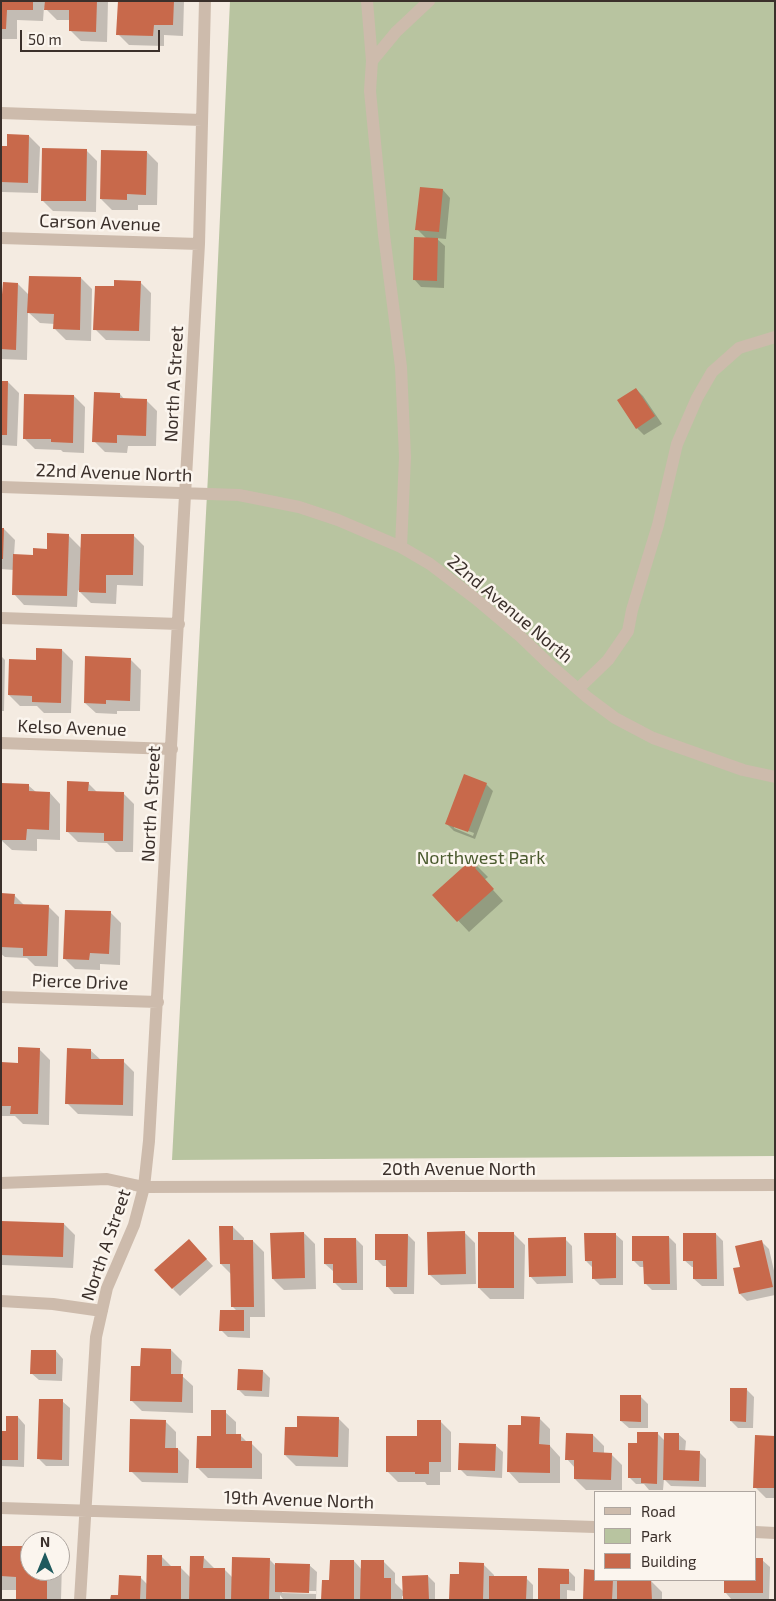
<!DOCTYPE html>
<html>
<head>
<meta charset="utf-8">
<style>
	body { margin:0 }
	#map { position:relative; width:776px; height:1601px; overflow:hidden; background:#f4ebe1; font-family:"Exo 2",sans-serif }
	canvas { display:block }
	.frame { position:absolute; inset:0; border:2px solid #3b302b; pointer-events:none }
	.legend { position:absolute; left:594px; top:1491px; width:162px; height:90px; box-sizing:border-box; background:#fbf5ee; border:1px solid #aea6a0; margin:0; padding:6px 9px; list-style:none; font-size:15px; color:#3b302b }
	.legend li { display:flex; align-items:center; gap:10px; height:25px }
	.legend b { width:25px; border:1px solid #aea6a0 }
	.north { position:absolute; left:20px; top:1531px; width:50px; height:50px; box-sizing:border-box; background:#fbf5ee; border:1px solid #aea6a0; border-radius:50%; rotate:0deg; font-size:14px; font-weight:700; line-height:20px; text-align:center; color:#3b302b }
	.north::after { content:''; display:block; margin:auto; width:18px; height:22px; background:#1f5a5e; clip-path:polygon(50% 0,100% 100%,50% 72%,0 100%) }
	.scale { position:absolute; left:20px; top:30px; width:140px; height:22px; box-sizing:border-box; border:2px solid #3b302b; border-top:0; padding-left:6px; font-size:15px; line-height:18px; white-space:nowrap; color:#3b302b; -webkit-text-stroke:4px #fbf5ee; paint-order:stroke }
</style>
</head>
<body>
<div id="map">
<canvas width="776" height="1601"></canvas>
<div class="frame"></div>
<ul class="legend">
<li><b style="height:6px;background:#cdbbac"></b>Road</li>
<li><b style="height:14px;background:#b8c4a0"></b>Park</li>
<li><b style="height:14px;background:#c8694b"></b>Building</li>
</ul>
<div class="north">N</div>
<div class="scale">50 m</div>
</div>
<script>
const g = document.querySelector('canvas').getContext('2d');
g.lineJoin = 'round';
function paint(path, color) { g.fillStyle = color; g.fill(path, 'evenodd'); }
const toPath = rows => new Path2D(rows.map(r => 'M' + r).join(''));
function stroke(path, color, width, dash) { g.strokeStyle = color; g.lineWidth = width; g.lineCap = dash ? 'butt' : 'round'; g.setLineDash(dash || []); g.stroke(path); }
function drawText(font, color, halo, rows, align = 'center') {
  g.font = font + ' "Exo 2",sans-serif'; g.lineWidth = 5; g.setLineDash([]); g.textBaseline = 'middle'; g.strokeStyle = halo; g.fillStyle = color; for (const [text, x, y, turn = 0] of rows) {
    g.save(); g.translate(x, y); g.rotate((+turn || 0) * Math.PI / 180); g.textAlign = isNaN(turn) ? turn : align; if (halo) g.strokeText(text, 0, 0); g.fillText(text, 0, 0); g.restore();
  }
}
const green = toPath([
	[230,1,775,1,775,1156,172,1160,208,475]
]);
const shadow = toPath([
	[1,1,108,1,107,42,81,41,70,30,70,20,57,20,44,7,43,21,17,20,17,39,1,39],
	[119,1,184,1,183,36,164,35,164,46,129,45,118,34],
	[29,136,40,147,38,193,2,192,1,206,1,147,8,147],
	[86,150,97,161,96,212,53,211,42,200],
	[147,152,158,163,157,205,138,205,138,210,112,210,101,199],
	[421,188,443,190,450,198,446,239,436,238,445,246,444,288,421,287,414,279,426,238,417,229],
	[81,278,92,289,91,341,66,340,55,329,55,324,40,323,28,312,27,360,1,359,1,308,18,284,29,295],
	[140,282,151,293,150,341,106,340,95,329,115,287],
	[1,382,8,382,19,393,17,446,1,445],
	[636,389,643,396,662,424,644,435,637,428,619,401],
	[120,394,125,400,146,400,157,411,156,446,128,446,127,453,105,452,94,441],
	[74,396,85,407,84,453,63,452,61,450,35,449,24,438],
	[1,529,4,529,15,540,14,555,34,556,48,550,68,535,81,548,133,535,144,546,143,586,117,585,116,604,91,603,78,590,77,607,24,605,14,594,14,570,1,569],
	[62,650,73,661,71,713,44,713,37,706,20,706,9,695,37,661],
	[1,656,5,660,4,711,1,711],
	[130,659,141,670,140,711,117,711,117,714,96,713,85,703],
	[88,783,97,792,123,793,134,804,133,852,116,852,107,843,78,842,67,831],
	[486,784,493,791,475,839,454,831,447,824],
	[454,826,474,833,473,836,454,828],
	[29,786,36,792,50,793,60,804,60,840,37,839,37,851,12,850,1,840],
	[472,861,488,877,484,880,503,901,469,932,434,895],
	[1,895,14,895,25,906,48,906,59,917,58,967,35,966,27,958,5,957,1,954],
	[110,912,121,923,120,965,100,964,100,970,75,969,64,958],
	[39,1049,50,1060,49,1125,23,1124,15,1116,1,1116,1,1064,19,1064],
	[90,1050,101,1060,123,1061,134,1072,133,1116,78,1114,67,1103],
	[1,1222,64,1224,75,1235,73,1268,2,1265],
	[233,1227,244,1238,244,1241,253,1241,264,1252,265,1317,250,1317,250,1338,228,1337,221,1330,237,1311,232,1306,231,1274,221,1264],
	[464,1232,475,1243,476,1284,441,1285,430,1275],
	[304,1233,315,1244,316,1289,284,1290,273,1279],
	[514,1234,525,1245,524,1299,490,1299,479,1288],
	[615,1234,623,1241,623,1285,600,1285,593,1278,593,1268,586,1261],
	[716,1234,723,1241,724,1286,702,1286,694,1279,694,1267,692,1267,684,1260],
	[408,1235,415,1242,414,1294,394,1294,387,1286,387,1266,383,1266,376,1259],
	[669,1237,676,1244,677,1290,652,1290,645,1283,645,1267,640,1267,633,1260],
	[356,1239,363,1246,363,1290,342,1290,335,1283,334,1271,333,1271,325,1264],
	[565,1239,572,1246,573,1283,537,1284,530,1276],
	[762,1242,769,1249,775,1275,775,1295,747,1301,740,1294,741,1268],
	[196,1248,213,1266,180,1296,173,1289],
	[171,1350,182,1361,181,1375,193,1386,193,1413,142,1411,131,1400,141,1367],
	[56,1351,63,1359,62,1381,39,1380,31,1373],
	[263,1371,270,1378,269,1397,245,1396,238,1389],
	[746,1389,754,1397,753,1428,738,1428,731,1421],
	[641,1397,648,1404,648,1428,629,1428,621,1421],
	[62,1401,70,1408,69,1466,46,1466,39,1459],
	[225,1412,236,1422,236,1435,240,1435,248,1443,251,1443,262,1454,262,1479,208,1478,197,1467],
	[18,1417,25,1425,24,1467,1,1466,1,1432,7,1432],
	[338,1418,349,1429,348,1467,296,1466,285,1455,298,1429],
	[539,1418,550,1429,550,1446,560,1457,560,1483,519,1483,509,1472,522,1426],
	[165,1421,176,1432,176,1449,178,1449,189,1460,188,1483,142,1482,131,1471],
	[440,1421,451,1432,451,1472,440,1472,440,1485,427,1485,425,1482,398,1482,387,1471,418,1437],
	[657,1433,665,1441,678,1434,686,1441,685,1452,699,1452,706,1459,706,1487,671,1486,664,1479,663,1490,649,1490,644,1484,636,1484,629,1477,638,1444],
	[593,1435,604,1446,604,1454,611,1454,622,1465,622,1490,586,1490,575,1479,575,1468,567,1459],
	[775,1437,775,1498,766,1498,755,1487],
	[495,1445,503,1452,502,1478,467,1476,460,1469],
	[1,1547,30,1548,30,1571,60,1571,60,1560,62,1562,61,1600,17,1600,17,1590,1,1590],
	[161,1556,172,1567,181,1568,191,1578,203,1557,215,1569,224,1569,232,1577,269,1559,276,1566,309,1565,317,1572,316,1599,283,1599,280,1595,280,1600,112,1600,119,1596,140,1577,147,1584],
	[282,1591,316,1591,316,1594,282,1593],
	[755,1559,762,1560,770,1567,769,1600,732,1600,725,1592,725,1580,755,1580],
	[354,1561,362,1570,384,1562,395,1573,395,1583,404,1592,428,1576,435,1583,435,1600,404,1600,404,1596,402,1596,402,1600,323,1600,330,1581],
	[483,1564,494,1575,494,1577,526,1578,533,1585,533,1600,450,1600,460,1575],
	[568,1570,575,1577,575,1591,567,1590,567,1600,539,1600],
	[595,1580,651,1581,662,1592,662,1600,584,1600]
]);
const building = toPath([
	[1,1,33,1,33,10,7,10,6,29,1,29],
	[45,1,97,1,96,32,69,31,69,10,44,10],
	[118,1,174,1,173,25,154,25,153,36,116,35],
	[7,134,29,135,28,183,1,182,1,146,7,146],
	[42,148,87,149,86,201,41,201],
	[101,150,147,151,146,195,127,194,127,200,100,199],
	[420,187,443,189,439,232,415,230],
	[414,237,438,238,437,281,413,280],
	[29,276,81,277,80,330,53,329,54,314,27,313],
	[114,280,141,281,139,331,93,330,95,286,114,286],
	[3,282,18,283,16,350,1,349,1,307],
	[1,381,8,381,7,435,1,435],
	[636,388,655,416,636,429,617,400],
	[94,392,120,393,120,398,147,399,146,436,117,435,117,443,92,442],
	[24,394,74,395,73,443,51,442,51,439,23,439],
	[1,528,4,528,3,559,1,559],
	[47,533,69,534,67,596,12,595,13,554,33,555,33,548,47,549],
	[81,534,134,534,133,575,106,575,106,593,79,592],
	[36,648,62,649,61,703,32,702,32,696,8,695,9,659,36,660],
	[85,656,131,658,130,701,106,700,106,704,84,703],
	[464,774,487,783,468,832,445,824],
	[67,781,89,782,88,791,124,792,123,841,104,841,104,833,66,832],
	[1,783,29,784,29,791,50,792,49,830,27,829,26,840,1,840],
	[472,859,478,865,475,868,494,889,457,922,432,895],
	[1,893,15,894,14,904,49,905,47,956,23,956,23,948,1,947],
	[65,910,111,911,109,954,90,953,89,960,63,959],
	[18,1047,40,1048,38,1114,10,1114,11,1106,1,1106,1,1062,18,1063],
	[67,1048,91,1049,91,1059,124,1059,123,1105,65,1104],
	[1,1221,64,1223,63,1257,1,1255],
	[219,1226,233,1226,233,1240,253,1240,254,1307,231,1307,230,1264,220,1264],
	[465,1231,466,1274,428,1275,427,1232],
	[304,1232,305,1278,272,1279,270,1233],
	[478,1232,514,1232,514,1288,478,1288],
	[584,1233,616,1233,616,1278,592,1279,592,1261,585,1261],
	[683,1233,716,1233,717,1279,693,1279,693,1261,683,1261],
	[375,1234,408,1234,407,1287,386,1287,386,1260,375,1260],
	[632,1236,669,1236,670,1284,644,1284,643,1261,632,1261],
	[566,1237,566,1276,529,1277,528,1238],
	[324,1238,356,1238,357,1283,333,1283,333,1264,324,1264],
	[189,1239,207,1259,172,1289,154,1270],
	[762,1240,773,1287,739,1294,733,1268,740,1267,735,1246],
	[220,1310,244,1310,244,1331,219,1331],
	[141,1348,171,1349,171,1374,183,1374,182,1402,130,1401,131,1366,140,1366],
	[31,1350,56,1350,56,1374,30,1374],
	[238,1369,263,1370,262,1391,237,1390],
	[730,1388,747,1388,746,1422,730,1421],
	[620,1395,641,1395,641,1422,620,1421],
	[39,1399,63,1399,62,1460,37,1459],
	[211,1410,226,1410,226,1434,241,1434,241,1441,252,1441,252,1468,196,1468,197,1436,211,1436],
	[6,1416,18,1416,18,1460,1,1460,1,1431,6,1431],
	[297,1416,339,1417,338,1457,284,1455,285,1427,297,1427],
	[521,1416,540,1417,539,1444,550,1445,550,1473,507,1472,508,1425,521,1425],
	[130,1419,166,1420,165,1448,178,1448,178,1473,129,1472],
	[417,1420,441,1420,441,1462,429,1462,429,1474,415,1474,415,1472,386,1472,386,1436,417,1436],
	[637,1432,658,1432,657,1484,641,1483,641,1478,628,1478,628,1443,637,1443],
	[566,1433,593,1434,593,1452,612,1453,611,1480,574,1479,574,1460,565,1460],
	[664,1433,679,1433,679,1450,700,1451,699,1481,663,1480],
	[755,1435,775,1436,775,1488,753,1488],
	[459,1443,496,1444,495,1471,458,1470],
	[1,1546,30,1546,30,1571,47,1571,47,1600,16,1600,16,1577,1,1576],
	[147,1555,162,1555,162,1566,181,1566,181,1600,146,1600],
	[190,1556,204,1556,203,1568,225,1568,225,1600,189,1600],
	[232,1557,270,1558,269,1600,231,1600],
	[755,1558,763,1558,763,1593,724,1593,724,1580,755,1580],
	[330,1560,354,1560,354,1600,321,1600,322,1580,329,1580],
	[361,1560,384,1560,384,1578,391,1578,391,1600,360,1600],
	[459,1562,484,1563,483,1600,449,1600,450,1574,459,1574],
	[275,1563,310,1564,309,1593,275,1592],
	[538,1568,569,1569,569,1584,560,1584,560,1600,538,1600],
	[584,1569,595,1570,595,1580,613,1580,612,1600,583,1600],
	[119,1575,141,1576,140,1600,110,1600,111,1595,118,1595],
	[428,1575,429,1600,403,1600,402,1576],
	[489,1576,527,1576,526,1600,489,1600],
	[617,1580,651,1580,652,1600,617,1600]
]);
const minor = toPath([
	[367,1,372,61,370,91,384,235,401,367,405,457,401,547],
	[372,61,396,32,429,1],
	[1,113,202,120],
	[1,238,199,244],
	[1,487,239,495,299,507,338,520,401,547,430,564,476,599,521,637,549,664,587,697,615,718,653,738,743,770,775,777],
	[1,618,179,624],
	[578,689,608,660,628,631,632,610,658,525,677,444,697,398,712,372,739,348,775,337],
	[1,743,172,749],
	[1,997,158,1002],
	[1,1183,107,1179,144,1187,775,1185],
	[1,1301,53,1304,102,1311],
	[1,1508,595,1527],
	[755,1532,775,1533],
	[80,1600,96,1337,107,1288,134,1225,144,1187,149,1141,199,244,205,1]
]);
const streetNames = [
	["Carson Avenue",100,223,2],
	["North A Street",174,384,-87],
	["22nd Avenue North",114,473,2],
	["22nd Avenue North",510,609,40],
	["Kelso Avenue",72,728,2],
	["North A Street",151,804,-87],
	["Pierce Drive",80,982,2],
	["20th Avenue North",459,1169],
	["North A Street",106,1245,-71],
	["19th Avenue North",299,1500,2]
];
const parkNames = [
	["Northwest Park",481,858]
];
paint(green, '#b8c4a0');
paint(shadow, '#0003');
paint(building, '#c8694b');
stroke(minor, '#cdbbac', 12);
drawText('18px', '#3b302b', '#fbf5ee', streetNames);
drawText('18px', '#4a5a2e', '#fbf5ee', parkNames);
</script>
</body>
</html>
